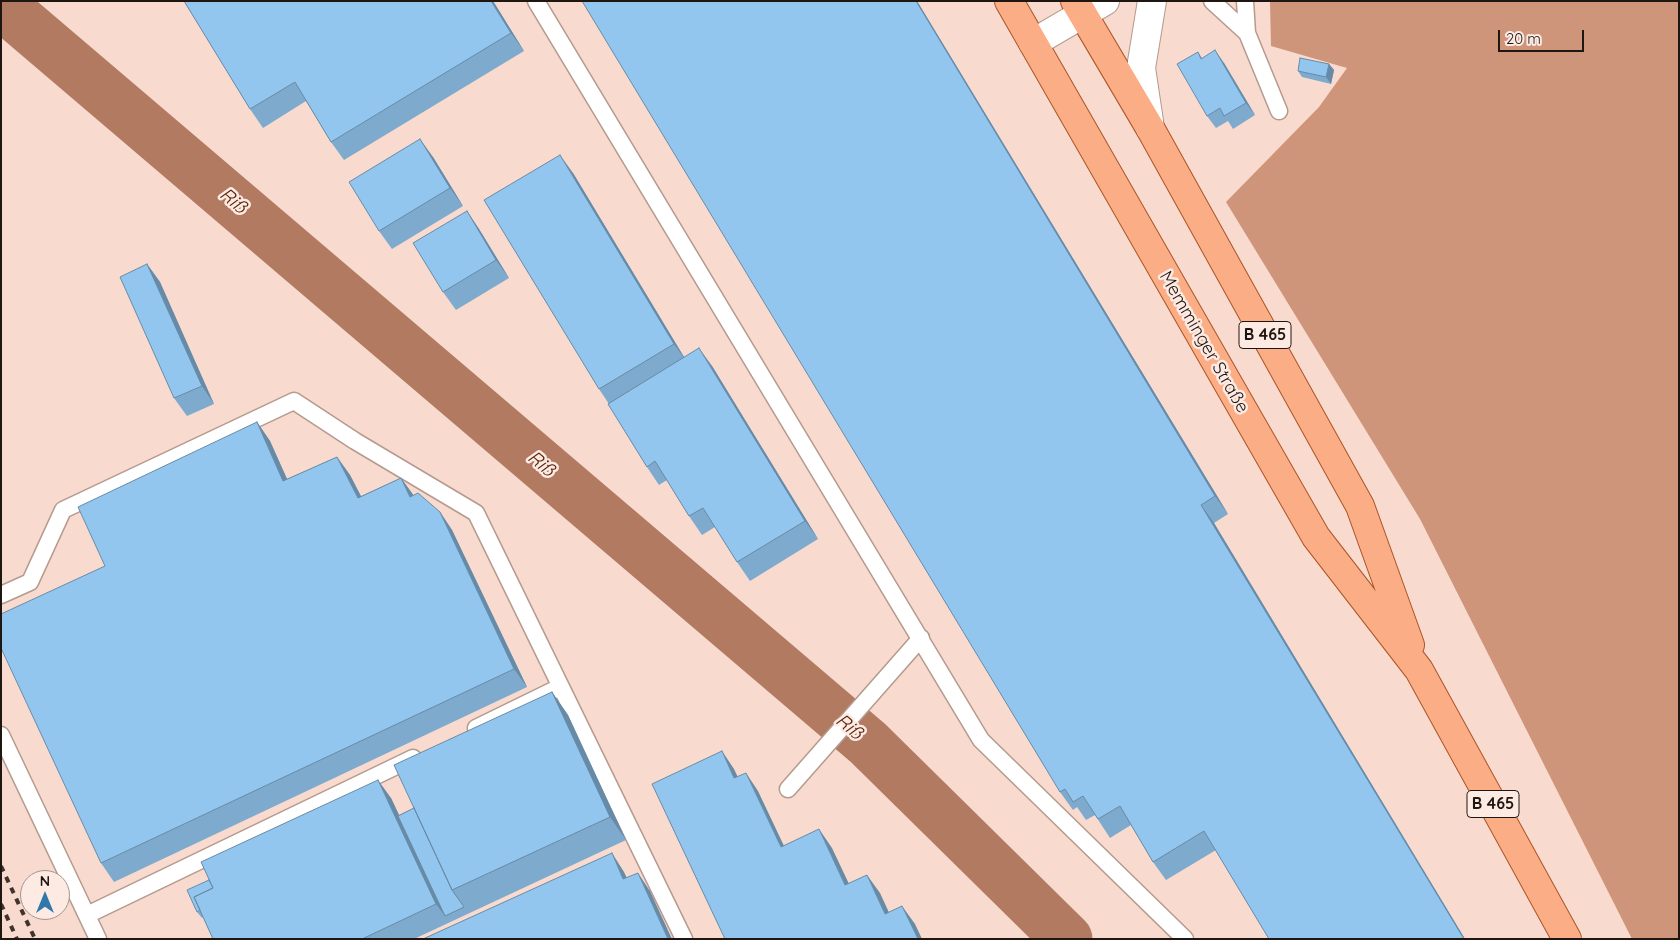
<!DOCTYPE html>
<html>
<head>
<meta charset="utf-8">
<style>
	body { margin:0 }
	#map { position:relative; width:1680px; height:940px; overflow:hidden; background:#f8dace; font-family:Quicksand,sans-serif }
	canvas { display:block }
	.frame { position:absolute; inset:0; border:2px solid #201611; pointer-events:none }
	.north { position:absolute; left:20px; top:870px; width:50px; height:50px; box-sizing:border-box; background:#fceae3; border:1px solid #a4958f; border-radius:50%; rotate:0deg; font-size:14px; font-weight:700; line-height:20px; text-align:center; color:#201611 }
	.north::after { content:''; display:block; margin:auto; width:18px; height:22px; background:#3078ac; clip-path:polygon(50% 0,100% 100%,50% 72%,0 100%) }
	.scale { position:absolute; left:1498px; top:30px; width:86px; height:22px; box-sizing:border-box; border:2px solid #201611; border-top:0; padding-left:6px; font-size:15px; line-height:18px; white-space:nowrap; color:#201611; -webkit-text-stroke:4px #fceae3; paint-order:stroke }
</style>
</head>
<body>
<div id="map">
<canvas width="1680" height="940"></canvas>
<div class="frame"></div>
<div class="north">N</div>
<div class="scale">20 m</div>
</div>
<script>
const g = document.querySelector('canvas').getContext('2d');
g.lineJoin = 'round';
function paint(path, color) { g.fillStyle = color; g.fill(path, 'evenodd'); }
const toPath = rows => new Path2D(rows.map(r => 'M' + r).join(''));
function stroke(path, color, width, dash) { g.strokeStyle = color; g.lineWidth = width; g.lineCap = dash ? 'butt' : 'round'; g.setLineDash(dash || []); g.stroke(path); }
function drawText(font, color, halo, rows, align = 'center') {
  g.font = font + ' Quicksand,sans-serif'; g.lineWidth = 5; g.setLineDash([]); g.textBaseline = 'middle'; g.strokeStyle = halo; g.fillStyle = color; for (const [text, x, y, turn = 0] of rows) {
    g.save(); g.translate(x, y); g.rotate((+turn || 0) * Math.PI / 180); g.textAlign = isNaN(turn) ? turn : align; if (halo) g.strokeText(text, 0, 0); g.fillText(text, 0, 0); g.restore();
  }
}
const forest = toPath([
	[1270,1,1679,1,1679,939,1632,939,1420,519,1226,202,1319,107,1347,68,1271,46]
]);
const river = toPath([
	[1,4,868,743,1067,939]
]);
const service = toPath([
	[536,1,981,740,1185,939],
	[1212,1,1247,33],
	[1245,1,1247,33,1279,111],
	[1,595,30,582,63,510,294,401,355,441,476,513,684,939],
	[476,728,560,687],
	[1,735,98,939],
	[788,789,921,638],
	[87,915,413,758]
]);
const tertiary = toPath([
	[1033,43,1105,1],
	[1150,128,1141,68,1152,1]
]);
const primary = toPath([
	[1009,1,1316,537,1419,670,1567,939],
	[1075,1,1150,128,1360,506,1410,645]
]);
const rail = toPath([
	[1,866,35,939],
	[1,904,17,939]
]);
const wall = toPath([
	[184,1,493,1,524,51,344,160,331,142,306,101,263,128,250,109],
	[917,1,1228,514,1214,523,1465,939,1269,939,1216,850,1166,880,1153,862,1131,825,1110,838,1095,815,1086,820,1077,807,1073,810,1060,792],
	[1198,52,1202,58,1224,63,1255,115,1233,129,1228,121,1216,128,1207,116],
	[1329,64,1334,70,1331,84,1302,77,1298,71],
	[433,157,463,206,392,249,379,231],
	[573,173,684,357,712,366,818,539,750,581,737,562,715,527,702,535,689,516,667,480,659,485,647,467,609,404,599,389],
	[467,211,479,229,509,278,456,310,443,292],
	[147,264,160,282,214,404,187,416,174,398],
	[257,422,270,441,287,479,337,457,350,475,361,496,401,478,414,496,440,512,452,530,527,687,114,882,101,863,105,566],
	[552,692,568,715,626,840,414,939,213,939,203,917,202,918,197,912,391,798,399,815,414,808]
]);
const shadedWall = toPath([
	[491,1,493,1,524,51,511,33],
	[916,1,917,1,1228,514,1215,496],
	[1215,50,1224,63,1255,115,1246,103],
	[1329,64,1334,70,1331,84,1326,77],
	[420,139,433,157,463,206,450,188],
	[560,155,573,173,687,362,674,344],
	[467,211,479,229,509,278,496,260],
	[147,264,160,282,214,404,202,386],
	[699,348,712,366,818,539,805,521],
	[257,422,270,441,296,499,283,481],
	[337,457,350,475,371,516,358,498],
	[401,478,414,496,410,497],
	[1201,505,1214,523,1465,939,1464,939],
	[440,512,452,530,527,687,514,669],
	[552,692,568,715,626,840,610,817],
	[722,751,734,769,747,796,734,778],
	[746,773,758,791,793,865,781,847],
	[378,780,391,798,446,915,445,916,436,904],
	[819,829,832,848,858,903,845,885],
	[612,853,624,872,636,897,623,879],
	[638,873,650,891,672,939,668,939],
	[867,875,880,893,898,932,885,914],
	[902,906,915,924,922,939,918,939]
]);
const building = toPath([
	[184,1,491,1,511,33,331,142,295,82,250,109,184,1],
	[582,1,916,1,1215,496,1201,505,1464,939,1269,939,1204,831,1153,862,1120,806,1098,819,1083,796,1073,802,1065,789,1060,792,582,1],
	[1215,50,1246,103,1224,116,1220,108,1207,116,1177,64,1198,52,1201,59,1215,50],
	[1300,58,1329,64,1326,77,1298,71,1300,58],
	[420,139,450,188,379,231,349,182,420,139],
	[560,155,674,344,599,389,484,200,560,155],
	[467,211,496,260,443,292,413,243,467,211],
	[147,264,202,386,174,398,120,277,147,264],
	[699,348,805,521,737,562,703,508,689,516,655,461,647,467,608,404,699,348],
	[257,422,283,481,337,457,358,498,401,478,410,497,418,493,440,512,514,669,101,863,1,648,1,614,105,566,78,507,257,422],
	[552,692,610,817,452,890,394,765,552,692],
	[722,751,734,778,746,773,781,847,819,829,845,885,867,875,885,914,902,906,918,939,725,939,652,784,722,751],
	[378,780,436,904,362,939,213,939,194,897,213,888,201,862,378,780],
	[414,808,452,890,464,907,445,916,398,816,414,808],
	[612,853,623,879,638,873,668,939,423,939,612,853],
	[209,880,213,888,194,897,200,910,197,912,187,890,209,880]
]);
const shields = [
	[1265,335,52],
	[1493,804,52]
];
const shieldNames = [
	["B 465",1265,335],
	["B 465",1493,804]
];
const streetNames = [
	["Memminger Straße",1204,342,60]
];
const waterNames = [
	["Riß",233,201,40],
	["Riß",541,464,40],
	["Riß",849,727,40]
];
paint(forest, '#ce957b');
stroke(river, '#b17a61', 51);
stroke(service, '#b59a8e', 19);
stroke(tertiary, '#b59a8e', 30);
stroke(primary, '#ac5427', 30);
stroke(service, '#fff', 16);
stroke(tertiary, '#fff', 28);
stroke(primary, '#fbad85', 28);
stroke(rail, '#40332d', 4, [6, 6]);
paint(wall, '#7eaace');
paint(shadedWall, '#678ba7');
paint(building, '#93c6ef');
stroke(building, '#678ba7', 1);
for (const [x, y, w] of shields) { const box = new Path2D(); box.roundRect(x - w / 2, y - 13.5, w, 27, 4); g.fillStyle = '#fceae3'; g.fill(box); stroke(box, '#201611', 1); }
drawText('bold 16px', '#201611', null, shieldNames);
drawText('18px', '#201611', '#fceae3', streetNames);
drawText('italic 19px', '#582307', '#fceae3', waterNames);
</script>
</body>
</html>
